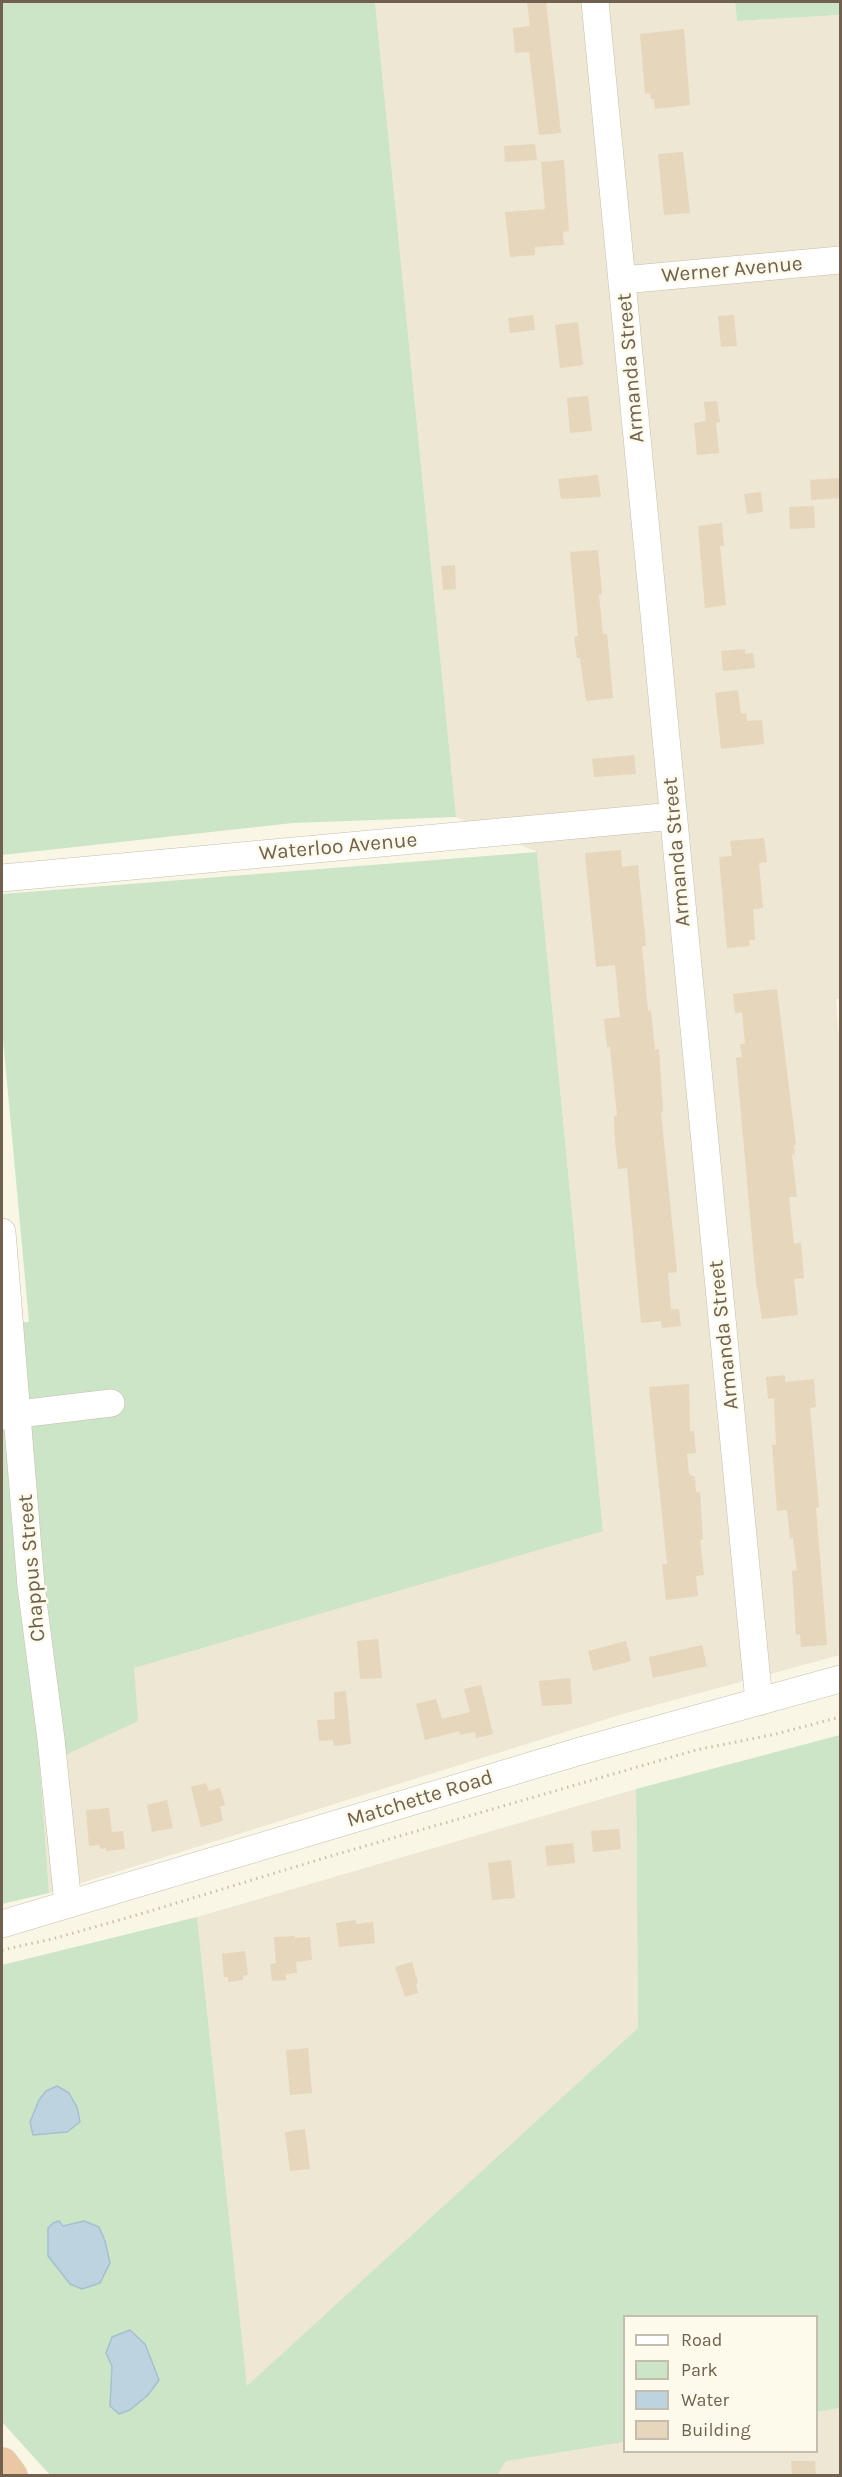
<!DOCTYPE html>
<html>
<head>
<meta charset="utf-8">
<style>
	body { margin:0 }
	#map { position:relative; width:842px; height:2477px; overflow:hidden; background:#f9f6e6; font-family:Karla,sans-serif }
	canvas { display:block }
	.frame { position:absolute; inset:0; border:3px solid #6f614e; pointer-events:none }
	.legend { position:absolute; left:623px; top:2315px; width:195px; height:138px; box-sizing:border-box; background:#fdfaec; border:2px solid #c4bdad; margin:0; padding:8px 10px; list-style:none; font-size:18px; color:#6f614e }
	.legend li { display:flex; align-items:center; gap:12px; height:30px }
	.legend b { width:30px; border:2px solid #c4bdad }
</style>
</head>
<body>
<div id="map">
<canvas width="842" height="2477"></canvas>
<div class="frame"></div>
<ul class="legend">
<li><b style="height:8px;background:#fff"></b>Road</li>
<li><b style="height:16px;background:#cce5c6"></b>Park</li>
<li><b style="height:16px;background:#bdd3e0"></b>Water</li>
<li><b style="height:16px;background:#e6d6bc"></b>Building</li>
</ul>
</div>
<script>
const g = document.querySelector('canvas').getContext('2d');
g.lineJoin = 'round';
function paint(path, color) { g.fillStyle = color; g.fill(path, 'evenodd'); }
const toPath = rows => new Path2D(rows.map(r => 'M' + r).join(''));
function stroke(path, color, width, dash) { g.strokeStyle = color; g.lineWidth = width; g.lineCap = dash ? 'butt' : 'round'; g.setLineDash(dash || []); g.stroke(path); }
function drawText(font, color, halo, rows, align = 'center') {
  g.font = font + ' Karla,sans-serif'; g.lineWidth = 5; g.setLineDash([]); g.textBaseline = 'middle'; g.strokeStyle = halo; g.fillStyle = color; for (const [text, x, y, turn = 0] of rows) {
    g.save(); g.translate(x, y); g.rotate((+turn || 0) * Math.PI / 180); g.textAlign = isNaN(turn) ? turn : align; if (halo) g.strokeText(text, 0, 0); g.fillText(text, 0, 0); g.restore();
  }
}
const residential = toPath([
	[375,2,735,2,737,21,840,15,840,999,836,999,840,1051,840,1655,626,1713,49,1893,40,1767,133,1668,603,1530,537,852,456,817],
	[636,1789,638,2028,247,2387,197,1917],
	[840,2408,840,2475,496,2476,503,2461,624,2442,624,2452,816,2452,817,2412]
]);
const green = toPath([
	[2,2,375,2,456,817,293,823,2,855],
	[735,2,840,2,840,15,737,21],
	[537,852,603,1531,134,1668,138,1721,40,1767,49,1893,2,1904,2,1324,29,1322,2,1028,2,894],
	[840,1735,840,2408,817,2412,816,2316,624,2316,624,2442,506,2461,497,2475,50,2475,2,2422,2,1965,197,1917,247,2386,638,2028,636,1789]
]);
const water = toPath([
	[57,2086,69,2093,77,2107,80,2122,67,2132,33,2135,30,2122,39,2100,46,2091,57,2086],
	[59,2221,63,2226,84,2221,99,2227,105,2241,110,2263,100,2283,82,2289,70,2284,48,2256,48,2228,53,2223,59,2221],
	[130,2330,145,2344,159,2380,148,2395,130,2410,119,2414,110,2406,112,2366,106,2353,112,2337,130,2330]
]);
const building = toPath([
	[527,2,546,2,561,133,539,135,529,52,515,53,513,28,530,26],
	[684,29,690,105,655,109,654,99,651,99,650,93,645,94,640,34],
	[535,144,537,160,505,162,504,146],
	[683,152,690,213,664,215,658,154],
	[564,160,569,231,563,232,564,245,535,247,535,255,510,257,505,212,545,209,541,162],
	[533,315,535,330,510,333,508,318],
	[734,315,737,346,721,347,718,316],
	[578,322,583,365,560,368,555,325],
	[588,396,592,431,570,433,567,398],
	[717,401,720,422,716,423,719,453,697,455,694,423,706,421,704,402],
	[598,475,601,497,561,499,558,479],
	[839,478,840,498,811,500,810,480],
	[761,492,763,512,747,514,744,494],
	[814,506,815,528,790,529,789,507],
	[722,523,724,546,720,546,726,605,705,608,698,526],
	[598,550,602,594,599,595,603,634,607,634,613,698,586,701,580,658,577,658,574,637,578,636,570,552],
	[455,565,456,589,443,590,441,566],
	[745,649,745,654,753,653,755,668,723,671,721,651],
	[738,690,741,714,746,713,747,721,762,720,764,744,721,749,715,693],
	[634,755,636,774,594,777,592,759],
	[764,838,767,862,759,863,763,908,753,909,755,940,749,940,750,946,727,948,719,857,732,856,730,841],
	[621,850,622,867,638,865,646,946,642,946,648,1011,651,1010,655,1050,659,1049,663,1111,661,1112,677,1272,668,1273,671,1309,679,1309,681,1326,662,1328,661,1321,641,1323,627,1168,618,1169,615,1141,614,1116,617,1116,610,1047,607,1047,604,1019,620,1017,615,965,596,967,585,853],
	[777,989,796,1145,794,1145,795,1154,792,1155,797,1197,789,1197,794,1244,801,1243,804,1278,794,1279,798,1315,762,1319,756,1282,736,1058,742,1057,740,1044,745,1044,742,1012,735,1013,733,994],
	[785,1375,785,1382,814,1379,816,1407,810,1408,819,1507,816,1508,827,1645,801,1647,800,1634,796,1635,792,1571,797,1570,793,1538,790,1539,787,1510,777,1511,772,1445,776,1445,774,1398,768,1399,766,1377],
	[689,1384,690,1431,694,1431,696,1453,687,1454,689,1474,695,1477,696,1492,700,1492,703,1539,700,1540,704,1575,696,1576,698,1596,666,1600,662,1564,667,1564,649,1387],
	[378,1639,382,1678,360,1679,357,1641],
	[626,1641,631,1661,593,1671,588,1651],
	[702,1645,707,1666,653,1678,649,1657],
	[570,1678,572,1704,542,1706,539,1681],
	[481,1685,493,1734,476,1738,475,1732,460,1735,459,1731,425,1740,416,1704,436,1699,442,1719,470,1712,464,1689],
	[346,1691,351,1744,334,1746,333,1740,319,1741,317,1720,335,1719,334,1692],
	[206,1783,209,1791,220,1788,225,1805,220,1807,223,1821,201,1827,191,1787],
	[167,1800,173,1828,152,1832,147,1805],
	[109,1808,112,1832,123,1831,125,1849,106,1851,106,1848,100,1849,99,1845,89,1846,86,1810],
	[619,1829,621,1849,593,1852,591,1831],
	[573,1843,575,1863,547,1866,545,1846],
	[511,1860,515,1898,492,1900,488,1863],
	[356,1920,356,1924,373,1922,375,1943,339,1947,336,1923],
	[295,1936,295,1938,310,1937,312,1960,296,1962,297,1973,286,1974,286,1980,272,1981,270,1964,276,1963,274,1937],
	[245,1951,248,1975,243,1976,243,1980,228,1982,228,1977,224,1977,222,1954],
	[412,1962,418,1983,416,1984,418,1993,405,1997,395,1967],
	[308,2048,312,2093,290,2095,286,2050],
	[305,2129,310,2169,290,2171,285,2132],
	[791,2461,815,2461,816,2475,792,2475]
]);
const path = toPath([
	[2,1950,52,1939,137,1915,331,1856,696,1750,776,1734,840,1717]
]);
const minor = toPath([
	[595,2,759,1702],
	[623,280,840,260],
	[2,878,674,816],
	[2,1232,31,1586,51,1739,68,1904],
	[2,1416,111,1403],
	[2,1924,584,1750,840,1679]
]);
const highway = toPath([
	[2,2464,11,2476]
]);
const streetNames = [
	["Werner Avenue",732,270,-5],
	["Armanda Street",631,368,-95],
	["Waterloo Avenue",338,847,-5],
	["Armanda Street",677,852,-95],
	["Armanda Street",724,1335,-96],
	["Chappus Street",32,1568,-95],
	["Matchette Road",420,1799,-17]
];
paint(residential, '#ede7d3');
paint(green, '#cce5c6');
paint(water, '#bdd3e0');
stroke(water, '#a4c0d1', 1.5);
paint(building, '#e6d6bc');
stroke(minor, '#c7beac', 28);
stroke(highway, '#dad6d1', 34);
stroke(path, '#d0bfa4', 3, [1.5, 4.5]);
stroke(minor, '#fff', 27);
stroke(highway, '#ecc7a4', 33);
drawText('21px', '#6f614e', '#fdfaec', streetNames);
</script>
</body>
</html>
